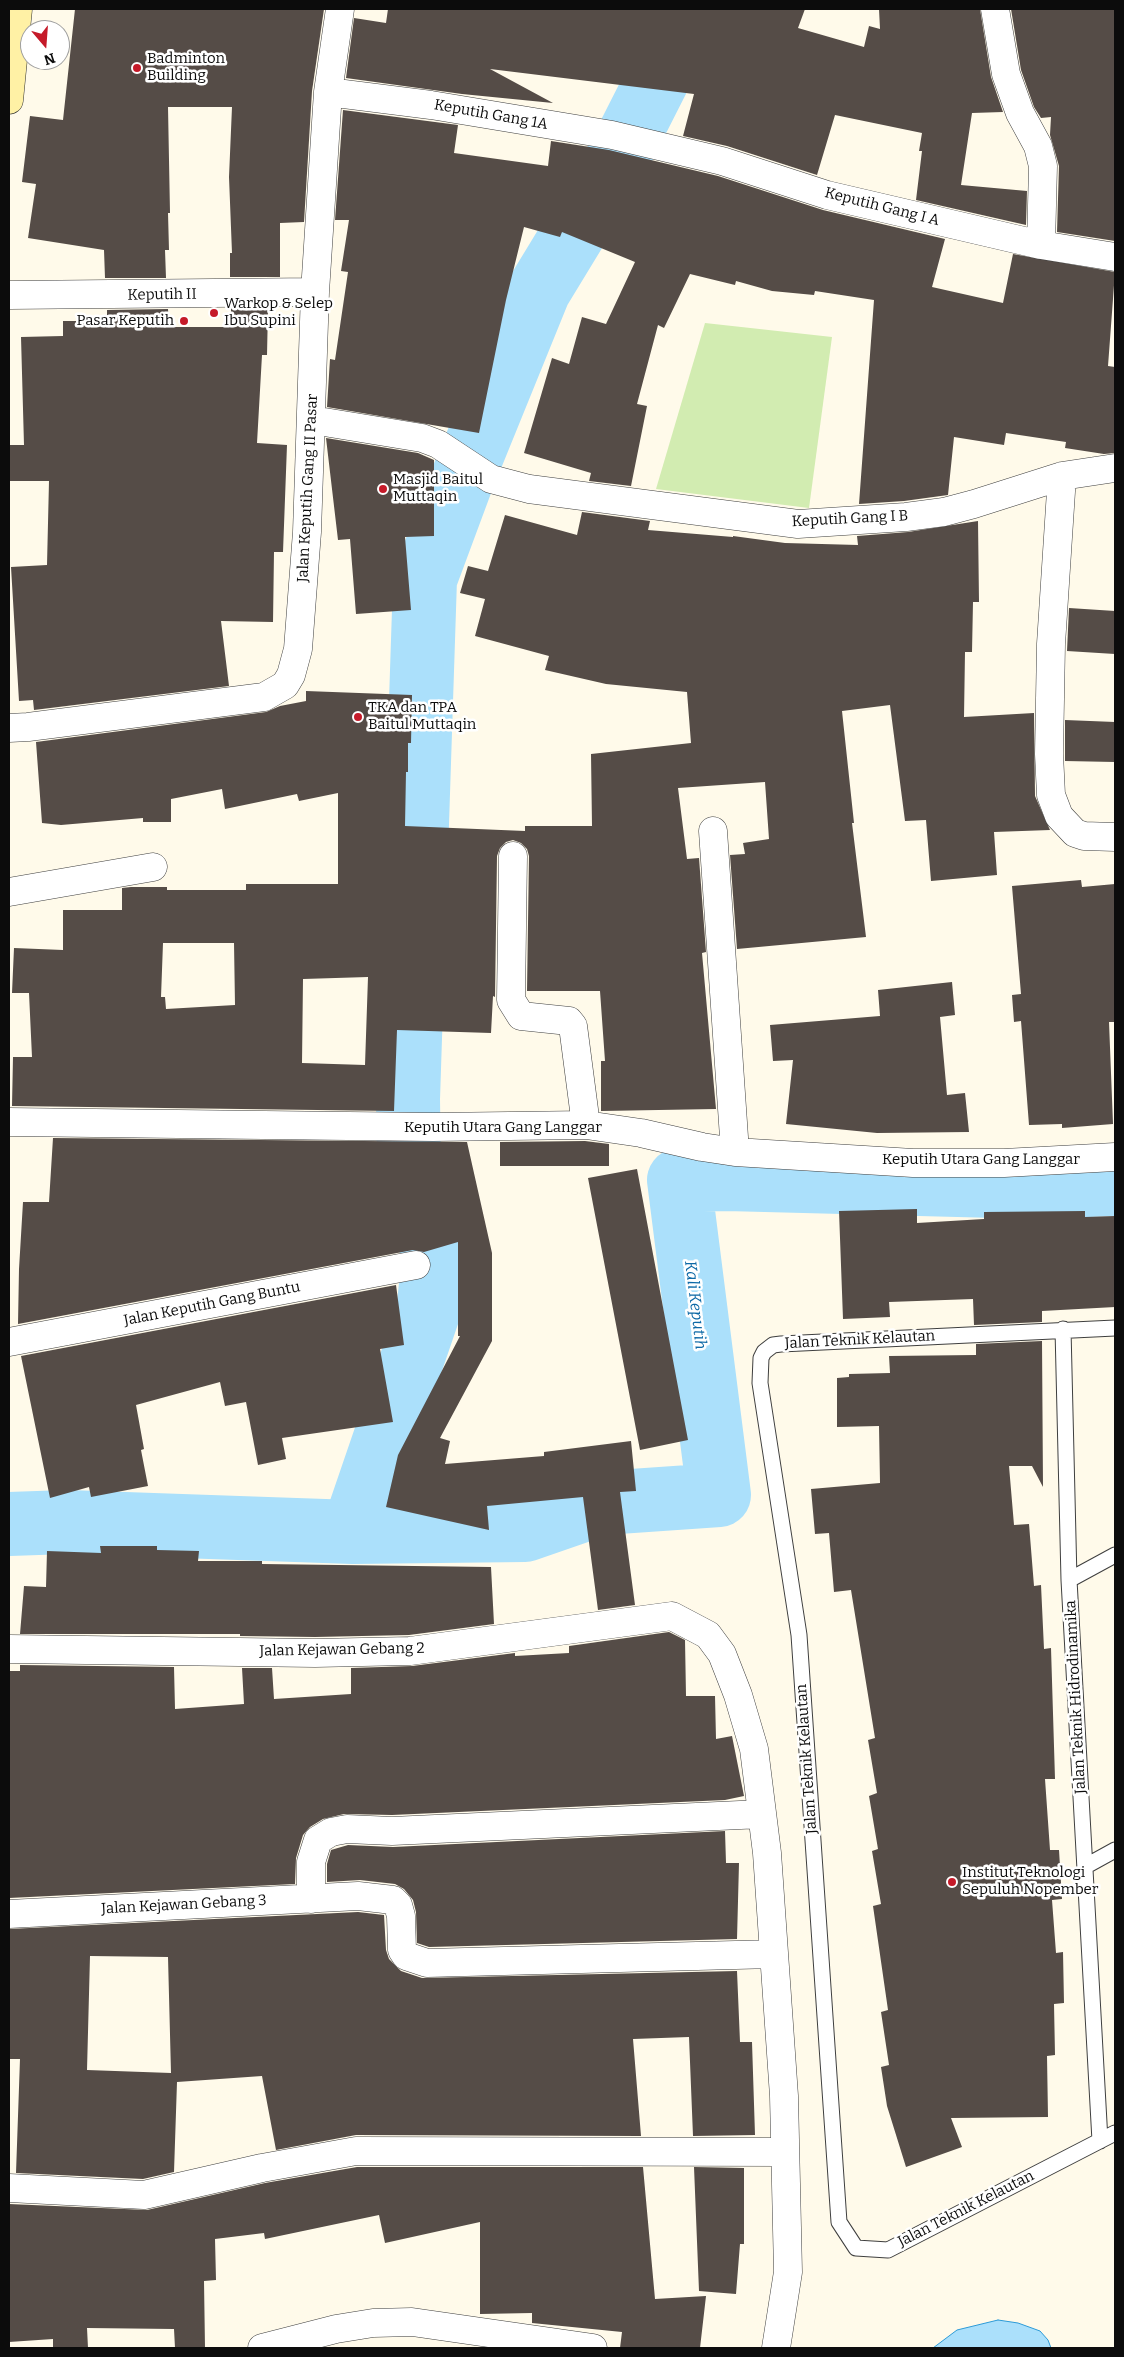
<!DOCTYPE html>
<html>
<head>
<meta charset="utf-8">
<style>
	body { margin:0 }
	#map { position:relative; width:1124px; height:2357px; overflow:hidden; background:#fffaea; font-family:Bitter,serif }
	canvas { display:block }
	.frame { position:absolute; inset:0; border:10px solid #0c0c0c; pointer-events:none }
	.north { position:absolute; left:20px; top:20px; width:50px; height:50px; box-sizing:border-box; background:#fff; border:1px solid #9e9e9e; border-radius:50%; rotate:162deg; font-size:14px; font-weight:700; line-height:20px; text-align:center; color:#0c0c0c }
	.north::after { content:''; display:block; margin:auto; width:18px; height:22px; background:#c51a29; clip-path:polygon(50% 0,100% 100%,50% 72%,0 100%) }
</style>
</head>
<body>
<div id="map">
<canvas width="1124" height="2357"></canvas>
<div class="frame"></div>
<div class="north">N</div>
</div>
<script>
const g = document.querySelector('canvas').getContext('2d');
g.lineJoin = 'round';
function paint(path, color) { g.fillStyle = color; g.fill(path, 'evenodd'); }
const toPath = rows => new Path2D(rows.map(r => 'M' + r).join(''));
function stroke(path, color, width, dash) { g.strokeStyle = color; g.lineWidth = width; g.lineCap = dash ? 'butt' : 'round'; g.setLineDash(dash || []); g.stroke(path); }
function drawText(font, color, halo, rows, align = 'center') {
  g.font = font + ' Bitter,serif'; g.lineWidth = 5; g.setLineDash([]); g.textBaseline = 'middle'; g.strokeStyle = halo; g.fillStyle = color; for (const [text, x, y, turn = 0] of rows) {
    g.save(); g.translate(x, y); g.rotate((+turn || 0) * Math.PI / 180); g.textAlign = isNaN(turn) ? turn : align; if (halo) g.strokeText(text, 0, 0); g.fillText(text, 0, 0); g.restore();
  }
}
const green = toPath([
	[705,323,832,337,809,508,656,489]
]);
const water = toPath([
	[998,2320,1018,2323,1040,2331,1048,2340,1051,2348,933,2348,957,2330,998,2320]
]);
const river = toPath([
	[9,1524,67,1522,353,1532,428,1313,434,1256,409,1171,408,1099,425,579,461,482,539,290,609,175,685,25,690,9],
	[353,1532,525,1530,603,1503,719,1495,679,1180,727,1179,1035,1187,1115,1184]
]);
const building = toPath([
	[75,9,324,9,312,91,304,222,280,223,280,277,230,277,230,253,232,253,229,177,232,107,168,107,170,213,168,213,169,250,165,250,166,278,105,278,104,250,28,238,36,184,22,182,30,116,63,120],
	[388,9,805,9,798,28,864,47,869,26,880,29,879,9,980,9,991,77,1003,112,972,113,961,185,1027,191,1026,225,916,200,922,151,919,151,922,133,835,115,817,175,727,146,683,136,694,94,490,69,553,103,462,94,346,78,354,18,386,23],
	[1011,9,1115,9,1115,241,1057,232,1059,166,1050,135,1051,117,1041,118,1034,107,1021,70],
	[343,110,458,125,454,153,548,166,551,141,609,150,718,176,823,210,945,239,932,287,1003,303,1013,254,1115,272,1108,366,1115,367,1115,453,1104,454,1065,448,1066,442,1006,433,1004,445,954,437,948,495,904,501,859,504,874,300,815,291,814,295,772,291,736,281,735,285,690,274,664,328,658,325,637,404,647,406,631,486,589,481,591,473,524,453,552,358,569,364,582,317,606,324,635,262,562,232,560,237,524,227,506,300,479,433,327,407,330,359,335,360,348,272,341,271,349,220,335,220],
	[231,308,268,308,267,355,262,355,257,443,287,445,283,552,274,552,273,622,221,621,229,686,34,710,33,700,19,701,11,567,47,565,49,481,9,481,9,445,24,445,21,337,63,336,63,321,107,321,107,310,168,309,169,327,231,327],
	[326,438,418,453,434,460,434,536,405,537,411,610,356,614,350,539,338,540],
	[582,512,650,521,648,530,733,537,733,536,785,543,858,545,857,536,908,532,978,521,979,602,973,602,972,652,965,652,964,717,1034,713,1035,796,1050,830,994,832,997,875,931,881,926,820,905,821,890,705,842,711,854,823,852,823,866,937,737,949,730,855,745,854,743,843,769,839,765,782,678,788,687,859,699,858,706,952,702,953,716,1109,601,1111,601,1061,605,1061,600,991,527,991,529,856,527,849,521,843,513,840,506,842,500,848,497,856,495,997,493,996,491,1033,397,1030,394,1111,12,1106,13,1057,32,1057,29,993,12,993,14,948,63,950,63,910,122,910,122,888,131,887,167,887,167,890,246,890,246,884,338,884,338,793,299,801,297,794,225,809,222,789,171,799,171,822,143,822,143,818,61,825,42,823,36,742,266,712,280,706,306,701,306,691,412,695,411,743,408,743,408,772,406,772,405,826,525,831,525,826,592,826,591,754,691,743,687,692,606,684,545,670,549,656,475,636,485,599,460,593,468,566,488,571,505,515,577,535],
	[163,943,234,943,235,1005,166,1009,165,997,161,997],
	[368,977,365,1065,302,1063,303,979],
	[1069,608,1115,611,1115,654,1067,651],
	[1065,720,1115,722,1115,762,1065,761],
	[1081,880,1082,887,1115,884,1115,1022,1109,1022,1113,1124,1062,1128,1062,1124,1029,1125,1021,1021,1014,1022,1012,995,1021,994,1012,886],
	[952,982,955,1015,940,1017,947,1095,965,1093,969,1132,877,1133,786,1124,793,1060,773,1061,770,1025,880,1016,878,990],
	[53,1138,467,1142,492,1253,492,1341,440,1438,450,1441,445,1464,544,1456,544,1452,631,1441,636,1491,620,1492,635,1605,598,1610,583,1497,487,1506,489,1530,386,1507,398,1455,460,1336,458,1336,458,1242,424,1252,413,1250,18,1324,19,1269,23,1202,49,1202],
	[585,1141,609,1144,609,1166,500,1166,500,1142],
	[637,1169,688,1440,640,1450,588,1178],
	[917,1209,917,1223,984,1219,984,1212,1085,1211,1085,1217,1115,1216,1115,1307,1042,1311,1042,1322,974,1325,973,1299,889,1302,890,1317,843,1319,839,1211],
	[396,1285,404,1345,380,1349,393,1422,282,1438,286,1459,258,1465,246,1402,225,1406,220,1382,136,1405,144,1449,141,1450,148,1486,91,1497,89,1487,50,1498,21,1356],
	[1042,1341,1043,1487,1032,1466,1009,1466,1014,1525,1029,1524,1034,1586,1041,1585,1044,1649,1051,1648,1055,1779,1045,1779,1050,1850,1059,1850,1062,1899,1052,1900,1056,1953,1063,1952,1064,2003,1054,2004,1055,2055,1047,2056,1048,2117,951,2118,962,2147,906,2167,887,2106,881,2067,889,2065,881,2012,888,2010,873,1906,881,1904,872,1851,878,1849,869,1796,877,1793,868,1740,875,1738,851,1590,834,1592,829,1533,815,1534,811,1489,880,1483,879,1426,837,1427,837,1378,849,1377,849,1374,890,1373,889,1356,976,1355,976,1344],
	[100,1546,157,1546,157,1550,199,1551,198,1561,262,1561,262,1564,491,1567,494,1624,409,1635,315,1637,240,1636,240,1634,20,1634,24,1586,46,1587,47,1551,101,1553],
	[669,1632,685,1640,686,1696,715,1696,716,1739,732,1736,744,1796,725,1800,392,1815,344,1814,323,1819,310,1827,303,1835,296,1858,295,1884,9,1898,9,1671,20,1671,20,1665,174,1667,175,1709,244,1704,242,1668,272,1668,274,1699,351,1694,351,1668,412,1666,515,1653,515,1656,569,1653,569,1646],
	[725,1831,726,1863,739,1863,737,1939,429,1947,417,1943,416,1912,413,1900,404,1889,395,1884,360,1880,327,1882,327,1864,331,1850,348,1845,393,1847],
	[358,1912,384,1915,386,1950,389,1959,401,1971,422,1978,737,1971,740,2042,752,2042,755,2135,693,2136,689,2037,633,2039,641,2136,356,2135,276,2150,262,2076,177,2082,174,2172,143,2179,16,2173,20,2059,9,2059,9,1929],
	[90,1956,168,1957,171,2073,87,2070],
	[357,2167,643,2167,655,2299,706,2296,700,2348,620,2348,622,2332,532,2323,532,2313,480,2314,480,2222,385,2243,379,2215,265,2239,264,2233,215,2239,216,2280,204,2281,205,2348,175,2348,174,2329,87,2328,88,2348,53,2348,53,2339,9,2342,9,2204,147,2210,265,2183],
	[694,2167,744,2168,744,2244,740,2244,736,2294,699,2291]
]);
const lane = toPath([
	[1115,1328,781,1344,773,1345,764,1352,761,1358,760,1383,799,1635,839,2222,856,2248,888,2250,1115,2133],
	[1063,1329,1069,1580],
	[1086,1866,1115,1850],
	[1100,2141,1069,1580,1115,1555]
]);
const street = toPath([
	[995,9,1006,74,1020,113,1038,146,1043,166,1041,245],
	[328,92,431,105,612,135,722,161,827,195,1041,245,1115,257],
	[9,295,315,292],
	[312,420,422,438,438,444,491,479,529,489,798,524,906,517,944,512,974,504,1062,476,1115,468],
	[1062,476,1051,644,1049,754,1051,795,1059,816,1075,833,1084,836,1115,837],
	[9,728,28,727,264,697,285,685,291,675,298,649,307,532,315,292,328,92,340,9],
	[713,831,735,1152],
	[513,856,511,1000,521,1016,569,1021,573,1026,586,1125],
	[9,892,153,867],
	[9,1122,433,1127,586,1125,641,1133,702,1147,735,1152,913,1163,1004,1163,1115,1157],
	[9,1342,416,1265],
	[9,1649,315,1653,410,1651,672,1616,708,1635,722,1654,738,1695,754,1749,767,1853,784,2096,788,2272,776,2348],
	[311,1899,311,1862,318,1840,331,1832,347,1829,392,1831,762,1814],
	[9,1914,358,1896,393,1900,398,1905,401,1916,402,1950,406,1956,427,1963,774,1954],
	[9,2188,144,2195,262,2168,356,2151,785,2152],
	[262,2348,336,2329,373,2323,412,2322,593,2348]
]);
const secondary = toPath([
	[9,100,18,9]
]);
const markers = [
	[137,68,5,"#c51a29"],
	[214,313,5,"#c51a29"],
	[184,321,5,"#c51a29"],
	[383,489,5,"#c51a29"],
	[358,717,5,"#c51a29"],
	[952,1882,5,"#c51a29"]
];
const poiNames = [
	["Badminton",147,59],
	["Building",147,76],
	["Warkop & Selep",224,304],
	["Ibu Supini",224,321],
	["Pasar Keputih",174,321,"right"],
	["Masjid Baitul",393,480],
	["Muttaqin",393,497],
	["TKA dan TPA",368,708],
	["Baitul Muttaqin",368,725],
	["Institut Teknologi",962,1873],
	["Sepuluh Nopember",962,1890]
];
const streetNames = [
	["Keputih Gang 1A",491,115,10],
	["Keputih Gang I A",882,207,14],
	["Keputih II",162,295,-1],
	["Jalan Keputih Gang II Pasar",308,488,-87],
	["Keputih Gang I B",850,519,-3],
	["Keputih Utara Gang Langgar",503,1128],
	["Keputih Utara Gang Langgar",981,1160],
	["Jalan Keputih Gang Buntu",212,1304,-11],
	["Jalan Teknik Kelautan",860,1340,-3],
	["Jalan Kejawan Gebang 2",342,1650,-1],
	["Jalan Teknik Hidrodinamika",1076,1697,-93],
	["Jalan Teknik Kelautan",807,1759,-94],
	["Jalan Kejawan Gebang 3",184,1905,-3],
	["Jalan Teknik Kelautan",966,2209,-27]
];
const waterNames = [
	["Kali Keputih",695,1305,83]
];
paint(green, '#d2ecb1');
paint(water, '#abe0fb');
stroke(water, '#2c9ad7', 1);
stroke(river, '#abe0fb', 64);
paint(building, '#554c47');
stroke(lane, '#3f3f3f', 17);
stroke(street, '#3f3f3f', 29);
stroke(secondary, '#2e2e2e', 29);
stroke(lane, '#fff', 15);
stroke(street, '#fff', 28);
stroke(secondary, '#fff1a5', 28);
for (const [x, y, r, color] of markers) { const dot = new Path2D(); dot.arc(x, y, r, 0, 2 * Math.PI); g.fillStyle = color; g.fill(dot); stroke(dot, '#fff', 2); }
drawText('15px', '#0c0c0c', '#fff', poiNames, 'left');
drawText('15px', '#0c0c0c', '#fff', streetNames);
drawText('italic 16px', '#0d69a6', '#fff', waterNames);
</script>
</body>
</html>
